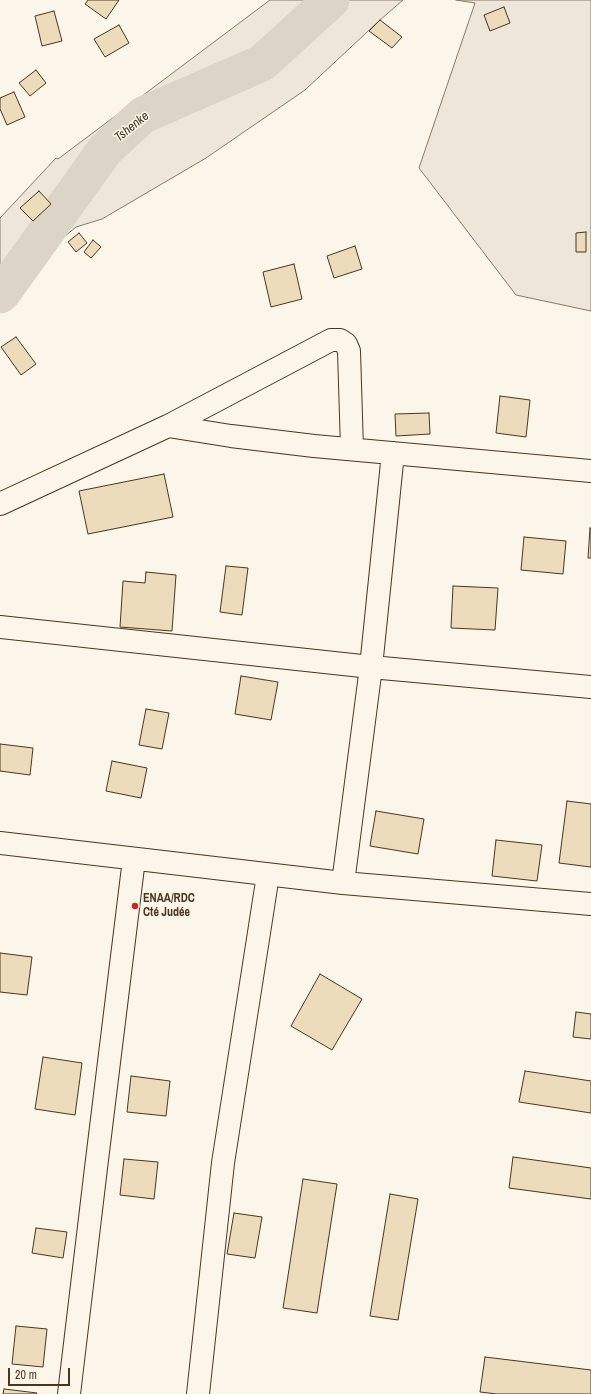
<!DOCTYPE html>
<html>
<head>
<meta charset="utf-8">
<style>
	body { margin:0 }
	#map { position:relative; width:591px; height:1394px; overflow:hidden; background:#fbf6e9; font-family:"Archivo Narrow",sans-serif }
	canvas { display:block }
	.scale { position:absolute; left:8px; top:1368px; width:62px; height:18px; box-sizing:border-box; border:2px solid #4a3520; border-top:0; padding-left:5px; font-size:12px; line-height:14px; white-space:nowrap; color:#4a3520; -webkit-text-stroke:3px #fbf6e9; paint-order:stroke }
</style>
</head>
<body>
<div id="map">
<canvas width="591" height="1394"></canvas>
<div class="scale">20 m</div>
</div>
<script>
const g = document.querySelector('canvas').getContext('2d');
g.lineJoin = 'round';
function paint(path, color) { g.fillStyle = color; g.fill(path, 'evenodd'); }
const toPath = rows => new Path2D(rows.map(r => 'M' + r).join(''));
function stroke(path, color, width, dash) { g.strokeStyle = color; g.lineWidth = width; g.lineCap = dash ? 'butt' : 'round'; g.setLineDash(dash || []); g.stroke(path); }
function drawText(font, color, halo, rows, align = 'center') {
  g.font = font + ' "Archivo Narrow",sans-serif'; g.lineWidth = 3; g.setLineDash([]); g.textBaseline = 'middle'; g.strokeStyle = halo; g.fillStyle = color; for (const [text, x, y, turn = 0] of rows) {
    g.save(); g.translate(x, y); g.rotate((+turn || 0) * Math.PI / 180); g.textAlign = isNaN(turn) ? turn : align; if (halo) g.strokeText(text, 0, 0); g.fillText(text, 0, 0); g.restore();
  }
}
const green = toPath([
	[270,0,403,0,380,20,305,90,206,158,102,219,76,227,54,245,0,302,0,218,56,158,58,159,270,0],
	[456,0,591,0,591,311,516,295,419,168,475,3,456,0]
]);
const river = toPath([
	[0,295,3,292,105,150,143,115,262,63,331,0]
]);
const building = toPath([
	[88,0,119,0,106,19,85,4,88,0],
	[504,7,510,23,490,31,484,15,504,7],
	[54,11,62,41,42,46,35,16,54,11],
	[380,20,402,37,392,48,369,31,380,20],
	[119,25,129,43,105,57,94,39,119,25],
	[36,70,46,83,30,96,19,83,36,70],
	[14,92,25,117,7,125,0,109,0,98,14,92],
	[39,191,51,204,33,221,20,208,39,191],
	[586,232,586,252,576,252,576,233,586,232],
	[79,233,87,243,76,252,68,242,79,233],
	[93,240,101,247,91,258,84,252,93,240],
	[355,246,362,269,334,278,327,256,355,246],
	[294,264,302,299,271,307,263,272,294,264],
	[16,337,36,364,21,375,1,347,16,337],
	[500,396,530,400,526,437,496,433,500,396],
	[429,413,430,434,396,436,395,414,429,413],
	[164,474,173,517,88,534,79,491,164,474],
	[590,528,591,528,591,558,588,558,590,528],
	[524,537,566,541,563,574,521,570,524,537],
	[226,566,248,568,242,615,220,612,226,566],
	[146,572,176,575,172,631,120,627,123,581,145,583,146,572],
	[453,586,498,588,495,630,451,628,453,586],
	[241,676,278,682,271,720,235,714,241,676],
	[146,709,169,713,162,749,139,745,146,709],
	[0,744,33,748,30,775,0,771,0,744],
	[112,761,147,768,141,798,106,791,112,761],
	[567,801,591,804,591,867,559,863,567,801],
	[376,811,424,819,418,854,370,846,376,811],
	[496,840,542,845,537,881,492,876,496,840],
	[0,953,32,957,27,995,0,992,0,953],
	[320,974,362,999,332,1050,291,1026,320,974],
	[576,1012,591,1014,591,1039,573,1037,576,1012],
	[43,1057,82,1063,75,1115,35,1109,43,1057],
	[525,1071,591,1081,591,1113,519,1102,525,1071],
	[131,1076,170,1081,166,1116,127,1112,131,1076],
	[513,1157,591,1168,591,1199,509,1188,513,1157],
	[124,1159,158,1162,154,1199,120,1195,124,1159],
	[303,1179,337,1184,317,1313,283,1308,303,1179],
	[390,1194,418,1199,398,1320,370,1316,390,1194],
	[234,1213,262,1217,255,1258,227,1254,234,1213],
	[36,1228,67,1232,63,1258,32,1253,36,1228],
	[16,1326,47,1329,43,1367,12,1364,16,1326],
	[485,1357,591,1370,591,1394,497,1394,480,1392,485,1357],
	[4,1389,37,1393,36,1394,3,1394,4,1389]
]);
const minor = toPath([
	[168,426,231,436,314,446,591,471],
	[0,504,168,426,331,340,340,340,346,344,349,351,352,449],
	[0,627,371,667,591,687],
	[0,843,343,883,591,904],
	[343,883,371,667,393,453],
	[69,1394,96,1168,134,859],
	[198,1394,223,1163,268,875]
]);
const markers = [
	[135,906,4,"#c62828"]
];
const poiNames = [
	["ENAA/RDC",143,899],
	["Cté Judée",143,913]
];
const waterNames = [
	["Tshenke",132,127,-39]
];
paint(green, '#ede6d9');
stroke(green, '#887966', 1);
stroke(river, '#dcd4c6', 37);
paint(building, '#ecdcbc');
stroke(building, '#4a3520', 1);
stroke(minor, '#4a3520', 24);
stroke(minor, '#fbf6e9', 22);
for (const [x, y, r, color] of markers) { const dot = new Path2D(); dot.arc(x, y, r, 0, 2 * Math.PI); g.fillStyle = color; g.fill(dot); stroke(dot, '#fbf6e9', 1.5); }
drawText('bold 12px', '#4a3520', '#fbf6e9', poiNames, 'left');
drawText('italic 13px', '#4a3520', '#fbf6e9', waterNames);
</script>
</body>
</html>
